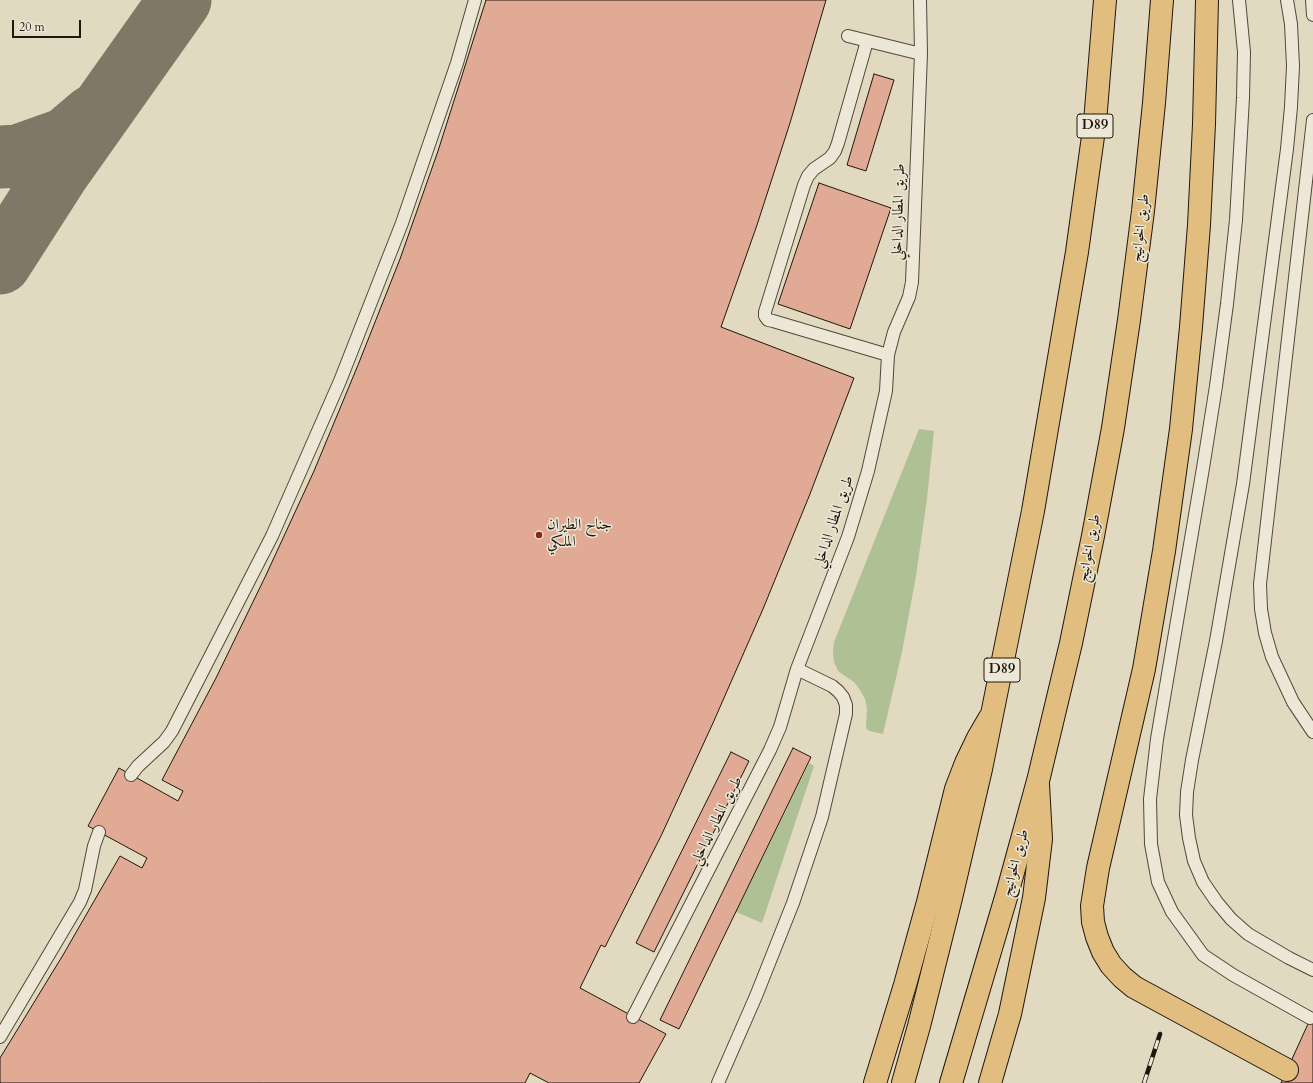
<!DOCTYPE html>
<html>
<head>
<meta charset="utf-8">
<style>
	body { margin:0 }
	#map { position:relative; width:1313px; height:1083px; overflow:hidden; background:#e2dac0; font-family:Cardo,serif }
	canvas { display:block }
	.scale { position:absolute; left:12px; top:20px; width:69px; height:18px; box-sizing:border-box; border:2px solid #1f170d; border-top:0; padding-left:5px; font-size:12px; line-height:14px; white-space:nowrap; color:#1f170d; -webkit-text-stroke:3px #ece7d6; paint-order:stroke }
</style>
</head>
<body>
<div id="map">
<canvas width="1313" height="1083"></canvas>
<div class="scale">20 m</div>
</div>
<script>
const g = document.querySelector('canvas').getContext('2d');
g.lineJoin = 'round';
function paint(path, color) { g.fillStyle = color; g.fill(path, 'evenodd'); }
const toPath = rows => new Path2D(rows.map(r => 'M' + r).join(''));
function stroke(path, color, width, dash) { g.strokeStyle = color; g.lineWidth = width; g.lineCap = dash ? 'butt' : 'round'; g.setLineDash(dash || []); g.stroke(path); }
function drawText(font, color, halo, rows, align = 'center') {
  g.font = font + ' Cardo,Amiri,serif'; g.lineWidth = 3; g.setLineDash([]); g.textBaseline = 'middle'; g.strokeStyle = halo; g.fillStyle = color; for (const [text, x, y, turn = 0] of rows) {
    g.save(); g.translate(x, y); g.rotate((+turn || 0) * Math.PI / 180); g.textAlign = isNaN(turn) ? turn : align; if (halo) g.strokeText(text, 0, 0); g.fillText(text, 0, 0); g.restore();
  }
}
const green = toPath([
	[919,429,934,431,927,499,916,576,902,652,883,734,869,731,866,728,867,708,865,699,860,690,854,682,838,671,834,662,833,652,834,642],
	[809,763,814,766,762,923,736,912]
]);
const taxiway = toPath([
	[0,157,18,156,66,139,93,116],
	[0,263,59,171,180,0]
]);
const building = toPath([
	[486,0,826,0,790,123,757,225,721,327,854,378,810,494,763,609,713,723,661,836,605,947,601,945,580,988,666,1034,639,1083,549,1083,530,1073,525,1083,0,1083,0,1058,63,955,120,856,142,868,147,858,88,826,119,768,178,801,183,791,162,780,216,678,266,575,314,471,358,365,400,259,438,151,486,0],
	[874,74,894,80,866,171,847,165,874,74],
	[819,183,891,208,850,329,778,304,819,183],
	[793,748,811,757,679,1029,660,1020,793,748],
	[731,752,749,761,654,952,636,943,731,752],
	[1313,1013,1313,1083,1281,1083,1287,1070,1313,1013]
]);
const service = toPath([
	[1239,0,1244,52,1243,98,1236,220,1227,304,1216,386,1203,468,1157,739,1150,799,1151,844,1158,882,1172,912,1203,955,1233,975,1310,1018],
	[1287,0,1291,24,1293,66,1291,107,1287,149,1243,484,1216,641,1192,760,1187,792,1186,815,1189,838,1194,861,1203,882,1216,901,1231,919,1248,934,1289,958,1313,970],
	[1312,0,1313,15],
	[848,36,921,54],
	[867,41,838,143,835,151,830,158,814,169,808,176,804,185,765,312,765,316,768,320,773,321,888,355],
	[1313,120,1260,584,1261,609,1265,633,1272,657,1293,702,1313,732],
	[131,775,138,766,164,742,172,731,272,536,340,381,402,223,457,63,475,0],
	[633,1017,770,750,780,727,797,669,848,537,868,471,886,391,888,355,894,332,909,297,912,282,921,54,920,0],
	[0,1037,80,902,85,890,94,846,99,832],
	[718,1083,756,996,793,903,822,817,846,714,846,705,843,697,838,691,832,686,797,669]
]);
const primary = toPath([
	[875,1083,905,985,928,902,956,789,966,763,978,738,989,719],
	[990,1083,1010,1014,1034,898,1041,839,1038,784]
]);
const trunk = toPath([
	[1207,0,1204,124,1199,225,1191,327,1181,429,1164,551,1144,669,1098,868,1092,906,1093,922,1097,937,1103,952,1111,965,1122,977,1134,987,1287,1070],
	[903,1083,919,1026,951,898,981,769,1033,511,1077,252,1095,122,1105,0],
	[951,1083,1007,894,1038,781,1071,643,1093,536,1113,428,1129,320,1143,211,1154,103,1162,0]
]);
const rail = toPath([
	[1144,1083,1160,1034]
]);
const markers = [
	[539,535,4,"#8f2418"]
];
const shields = [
	[1095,126,36],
	[1002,670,36]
];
const shieldNames = [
	["D89",1095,126],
	["D89",1002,670]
];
const streetNames = [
	["طريق المطار الداخلي",899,212,-88],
	["طريق الخوانيج",1141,228,-83],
	["طريق المطار الداخلي",834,522,-71],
	["طريق الخوانيج",1090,548,-79],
	["طريق المطار الداخلي",717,821,-63],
	["طريق الخوانيج",1016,863,-75]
];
const poiNames = [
	["جناح الطيران",547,526],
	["الملكي",547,543]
];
paint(green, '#b0c095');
stroke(taxiway, '#807866', 63);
paint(building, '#e0aa94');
stroke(building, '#1f170d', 1);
stroke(service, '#50483a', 14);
stroke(primary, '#1f170d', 24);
stroke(trunk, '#1f170d', 24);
stroke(service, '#ece7d6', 12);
stroke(primary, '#e1bd80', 22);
stroke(trunk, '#e1bd80', 22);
stroke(rail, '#1f170d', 4.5);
stroke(rail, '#ece7d6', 3, [9]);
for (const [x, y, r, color] of markers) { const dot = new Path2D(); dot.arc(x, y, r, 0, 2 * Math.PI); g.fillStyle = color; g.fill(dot); stroke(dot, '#ece7d6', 1.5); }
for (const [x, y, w] of shields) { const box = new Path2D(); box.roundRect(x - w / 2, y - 12, w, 24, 3); g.fillStyle = '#ece7d6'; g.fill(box); stroke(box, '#1f170d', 1); }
drawText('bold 14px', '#1f170d', null, shieldNames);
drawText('15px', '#1f170d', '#ece7d6', streetNames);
drawText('15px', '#1f170d', '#ece7d6', poiNames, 'left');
</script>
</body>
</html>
